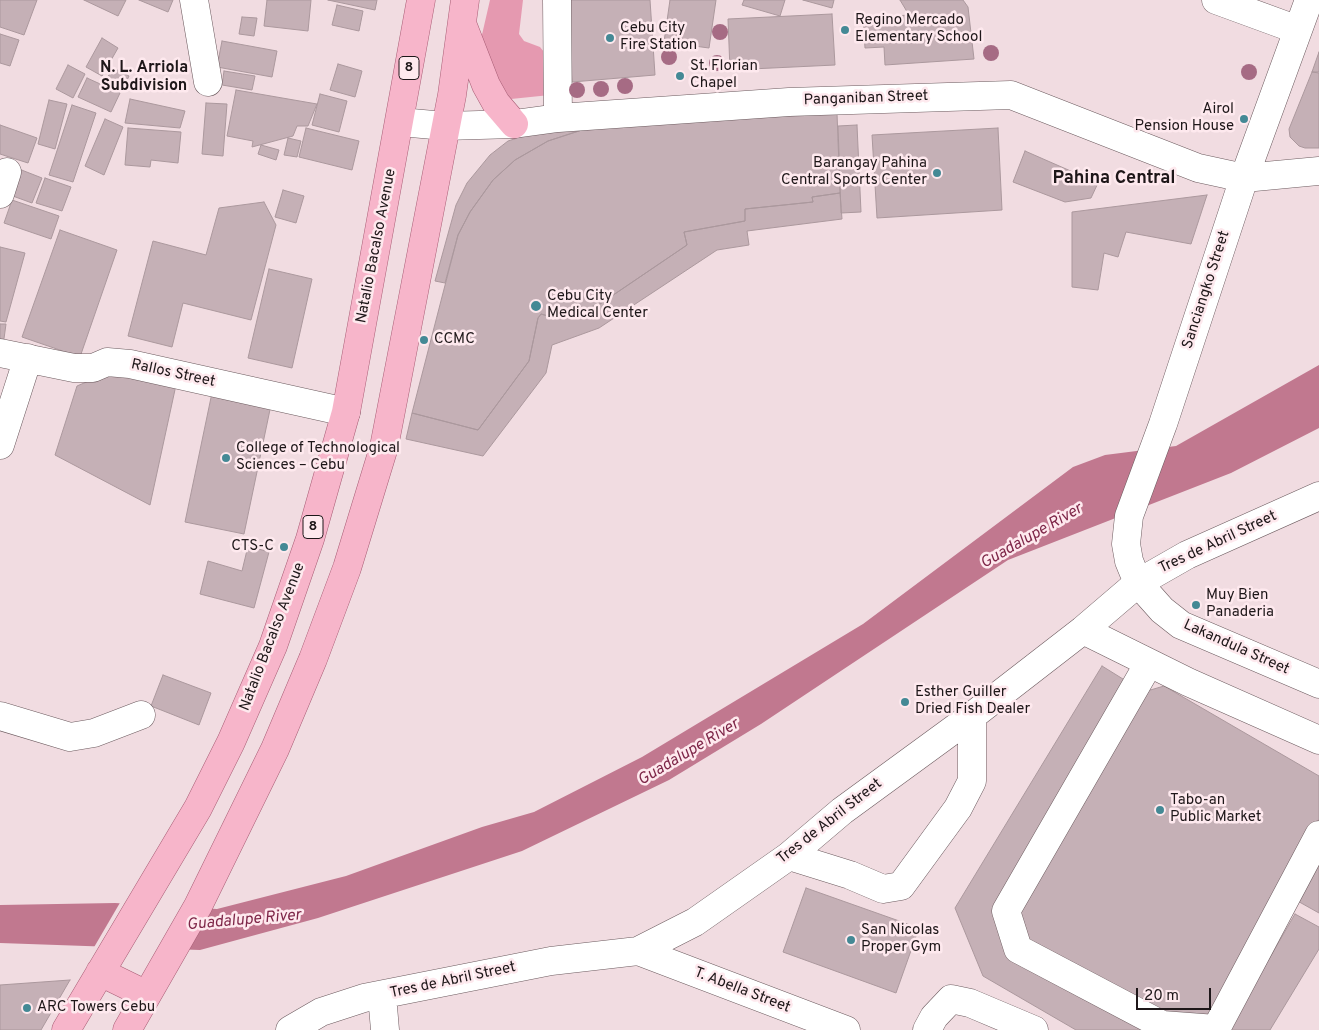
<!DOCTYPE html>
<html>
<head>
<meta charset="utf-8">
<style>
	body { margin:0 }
	#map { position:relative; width:1319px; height:1030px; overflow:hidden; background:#f1dce1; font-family:Overpass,sans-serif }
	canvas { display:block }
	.scale { position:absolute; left:1136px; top:988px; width:75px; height:22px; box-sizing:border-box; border:2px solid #1e1719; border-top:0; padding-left:6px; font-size:15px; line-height:18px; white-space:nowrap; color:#1e1719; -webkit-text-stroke:4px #fee9ee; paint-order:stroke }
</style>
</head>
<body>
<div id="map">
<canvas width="1319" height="1030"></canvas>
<div class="scale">20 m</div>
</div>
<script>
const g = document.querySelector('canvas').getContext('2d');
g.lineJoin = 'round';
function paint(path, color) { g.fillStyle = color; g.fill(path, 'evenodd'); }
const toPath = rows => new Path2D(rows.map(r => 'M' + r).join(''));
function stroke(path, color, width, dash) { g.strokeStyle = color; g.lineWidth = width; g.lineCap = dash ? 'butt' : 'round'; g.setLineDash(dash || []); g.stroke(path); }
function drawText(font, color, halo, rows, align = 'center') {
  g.font = font + ' Overpass,sans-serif'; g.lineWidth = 5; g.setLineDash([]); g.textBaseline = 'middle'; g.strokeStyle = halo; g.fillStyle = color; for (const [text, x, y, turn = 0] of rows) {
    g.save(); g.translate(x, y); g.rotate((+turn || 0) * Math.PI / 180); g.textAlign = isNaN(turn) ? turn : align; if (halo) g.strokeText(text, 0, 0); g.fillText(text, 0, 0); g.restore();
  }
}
const forest = toPath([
	[490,0,523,0,519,34,524,41,540,47,544,52,550,95,511,99,493,75,478,52]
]);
const water = toPath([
	[1319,365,1319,428,1231,473,1008,560,761,724,669,780,522,851,318,918,200,950,0,943,0,905,115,903,217,909,346,876,482,827,534,812,642,757,863,624,1073,467,1105,455,1176,446]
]);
const pier = toPath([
	[121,901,209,907,184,952,93,949]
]);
const building = toPath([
	[0,0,37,0,24,35,0,27,0,0],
	[84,0,126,0,118,16,84,0],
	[139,0,173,0,168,12,139,0],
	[267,0,311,0,308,31,264,26,267,0],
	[328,0,377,0,375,10,328,0],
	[566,0,650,0,655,75,572,82,566,0],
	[670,0,716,0,709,48,664,42,670,0],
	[744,0,785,0,780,16,742,5,744,0],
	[803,0,834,0,832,8,803,0],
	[900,0,963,0,968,7,974,59,885,65,884,47,865,48,863,18,909,15,900,0],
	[337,5,363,11,359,31,332,25,337,5],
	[832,14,835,65,730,70,728,19,832,14],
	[242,17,257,18,254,36,239,34,242,17],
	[0,34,19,40,10,66,0,63,0,34],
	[102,38,118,48,102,76,86,67,102,38],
	[222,41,277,51,272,77,217,67,222,41],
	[1319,52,1319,72,1312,72,1319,52],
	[338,64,362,71,355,97,330,90,338,64],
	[68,65,85,74,73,98,56,89,68,65],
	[113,68,129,76,122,91,105,82,113,68],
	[224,71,255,76,252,90,222,85,224,71],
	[1312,72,1319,73,1319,148,1305,148,1299,146,1290,137,1289,129,1312,72],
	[87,78,120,93,111,112,78,97,87,78],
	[236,90,317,104,308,126,297,126,293,136,252,147,253,141,227,136,236,90],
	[320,94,347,101,339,132,312,125,320,94],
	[130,99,185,111,180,128,125,123,130,99],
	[49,100,67,104,55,149,38,144,49,100],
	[206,103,227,104,223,156,202,154,206,103],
	[72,105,96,113,73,182,49,175,72,105],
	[837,113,840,193,812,197,813,202,745,209,745,221,684,232,687,245,600,304,555,318,541,314,538,318,529,361,478,430,412,413,458,235,470,212,493,180,515,160,548,141,588,128,837,113],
	[105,119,123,127,104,175,85,166,105,119],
	[0,125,37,138,28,163,0,154,0,125],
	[857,125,861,212,841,213,838,126,857,125],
	[128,128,181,132,178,163,151,160,150,167,125,165,128,128],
	[306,128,359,141,352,170,299,157,306,128],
	[588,128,548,141,515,160,493,180,470,212,458,235,445,283,435,281,456,205,467,183,490,155,508,141,530,134,588,128],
	[998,128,1002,210,877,218,872,135,998,128],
	[288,138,301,141,297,157,284,155,288,138],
	[261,145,279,150,276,160,258,154,261,145],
	[1025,151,1098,183,1091,198,1065,202,1013,182,1025,151],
	[19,169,42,178,32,203,10,195,19,169],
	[45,178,71,187,62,211,36,203,45,178],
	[283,190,304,196,296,223,275,217,283,190],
	[840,193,842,219,747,231,749,245,717,250,599,328,552,345,546,373,483,456,406,439,412,413,478,430,529,361,538,318,541,314,555,318,600,304,687,245,684,232,745,221,745,209,813,202,812,197,840,193],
	[1207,195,1191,244,1126,232,1118,257,1104,253,1098,290,1072,287,1072,212,1207,195],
	[12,200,59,216,51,239,4,223,12,200],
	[264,202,276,225,251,320,183,303,172,347,128,336,153,241,206,255,219,208,264,202],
	[60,230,117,250,80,357,22,337,60,230],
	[0,247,25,253,6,322,0,321,0,247],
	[269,269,312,279,292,368,248,358,269,269],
	[0,324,6,324,3,346,0,345,0,324],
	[117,369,176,385,150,505,55,455,77,386,117,369],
	[213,388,272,400,244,534,185,522,213,388],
	[248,546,269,552,254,608,200,594,208,561,242,571,248,546],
	[1102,666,1131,684,997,909,1012,952,1153,1030,1076,1030,983,976,955,908,1102,666],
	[163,675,211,693,199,725,151,706,163,675],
	[1164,686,1319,776,1319,819,1211,1023,1182,1027,1022,943,1012,915,1137,694,1164,686],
	[1319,854,1319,913,1294,899,1319,854],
	[806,888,919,928,896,993,783,952,806,888],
	[1295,914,1319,927,1319,949,1270,1030,1228,1030,1295,914],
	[70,980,41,1030,0,1030,0,985,70,980]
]);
const minor = toPath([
	[194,0,208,82],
	[557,0,558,118],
	[1216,0,1298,30],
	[1309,0,1244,178,1163,424,1129,516,1126,544,1129,561,1138,583,1162,610,1181,625,1319,684],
	[400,122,445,126,514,124,558,118,789,102,1011,95,1198,168,1244,178,1319,171],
	[0,194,7,172],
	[0,353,74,368,93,368,107,362,130,364,346,412],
	[0,445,28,358],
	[1083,630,1188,682,1319,740],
	[1149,663,1006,911,1018,949,1162,1025,1216,1029,1319,835],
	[0,716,70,737,94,733,141,715],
	[789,856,850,875,883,889,901,886,958,808,972,781,972,716],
	[638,951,846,1030],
	[382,995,385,1030],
	[290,1030,321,1012,364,998,551,961,638,951,695,922,789,856,842,811,972,716,1083,630,1138,583,1187,555,1319,496],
	[927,1030,934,1017,951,999,970,1003,1034,1030]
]);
const major = toPath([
	[463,26,486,85,496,103,514,124],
	[100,972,147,995],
	[66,1030,198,808,231,742,273,646,310,539,346,412,421,0],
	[127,1030,198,906,275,749,313,659,347,568,384,447,452,95,465,0]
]);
const trees = [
	[720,32],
	[991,53],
	[669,57],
	[717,63],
	[1249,72],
	[625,86],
	[601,89],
	[577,90]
];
const markers = [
	[845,30,5,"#448995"],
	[610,38,5,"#448995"],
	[680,76,5,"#448995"],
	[1244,119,5,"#448995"],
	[937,173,5,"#448995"],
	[536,306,6,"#448995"],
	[424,340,5,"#448995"],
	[226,458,5,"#448995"],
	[284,547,5,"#448995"],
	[1196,605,5,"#448995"],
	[905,702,5,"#448995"],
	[1160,810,5,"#448995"],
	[851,940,5,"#448995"],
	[27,1008,5,"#448995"]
];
const shields = [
	[409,68,20],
	[313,527,20]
];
const shieldNames = [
	["8",409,68],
	["8",313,527]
];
const poiNames = [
	["Regino Mercado",855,21],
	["Elementary School",855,38],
	["Cebu City",620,29],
	["Fire Station",620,46],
	["St. Florian",690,67],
	["Chapel",690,84],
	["Airol",1234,110,"right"],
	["Pension House",1234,127,"right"],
	["Barangay Pahina",927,164,"right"],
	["Central Sports Center",927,181,"right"],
	["Cebu City",547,297],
	["Medical Center",547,314],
	["CCMC",434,340],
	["College of Technological",236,449],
	["Sciences – Cebu",236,466],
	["CTS-C",274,547,"right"],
	["Muy Bien",1206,596],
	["Panaderia",1206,613],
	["Esther Guiller",915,693],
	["Dried Fish Dealer",915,710],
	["Tabo-an",1170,801],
	["Public Market",1170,818],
	["San Nicolas",861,931],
	["Proper Gym",861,948],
	["ARC Towers Cebu",37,1008]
];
const streetNames = [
	["Panganiban Street",866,99,-2],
	["Natalio Bacalso Avenue",377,246,-79],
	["Sanciangko Street",1207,290,-72],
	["Rallos Street",173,374,12],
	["Tres de Abril Street",1218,543,-25],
	["Natalio Bacalso Avenue",273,637,-69],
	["Lakandula Street",1236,648,24],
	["Tres de Abril Street",830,822,-38],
	["Tres de Abril Street",453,981,-12],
	["T. Abella Street",742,991,21]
];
const neighbourhoodNames = [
	["N. L. Arriola",144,69],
	["Subdivision",144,87]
];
const waterNames = [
	["Guadalupe River",1032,537,-30],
	["Guadalupe River",689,753,-31],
	["Guadalupe River",244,921,-5]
];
const quarterNames = [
	["Pahina Central",1114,179]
];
paint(forest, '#e599b0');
paint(water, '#c1788f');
paint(pier, '#f1dce1');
paint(building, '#c5b0b6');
stroke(building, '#ab989d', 1);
stroke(minor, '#6c5b5f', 29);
stroke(major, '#a85d75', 29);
stroke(minor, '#fff', 28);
stroke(major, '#f7b5ca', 28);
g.fillStyle = '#a66b84';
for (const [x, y] of trees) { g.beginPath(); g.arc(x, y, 8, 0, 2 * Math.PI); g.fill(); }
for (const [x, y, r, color] of markers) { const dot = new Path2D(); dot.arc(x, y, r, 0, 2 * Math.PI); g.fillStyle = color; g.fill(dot); stroke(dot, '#fee9ee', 2); }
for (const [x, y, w] of shields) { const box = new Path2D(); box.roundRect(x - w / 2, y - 11.5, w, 23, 4); g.fillStyle = '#fee9ee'; g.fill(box); stroke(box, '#1e1719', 1); }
drawText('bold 14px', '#1e1719', null, shieldNames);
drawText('15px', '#1e1719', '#fee9ee', poiNames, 'left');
drawText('15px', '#1e1719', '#fee9ee', streetNames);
drawText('bold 16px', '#1e1719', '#fee9ee', neighbourhoodNames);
drawText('italic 16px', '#7e2648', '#fee9ee', waterNames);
drawText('bold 18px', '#1e1719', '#fee9ee', quarterNames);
</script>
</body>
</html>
